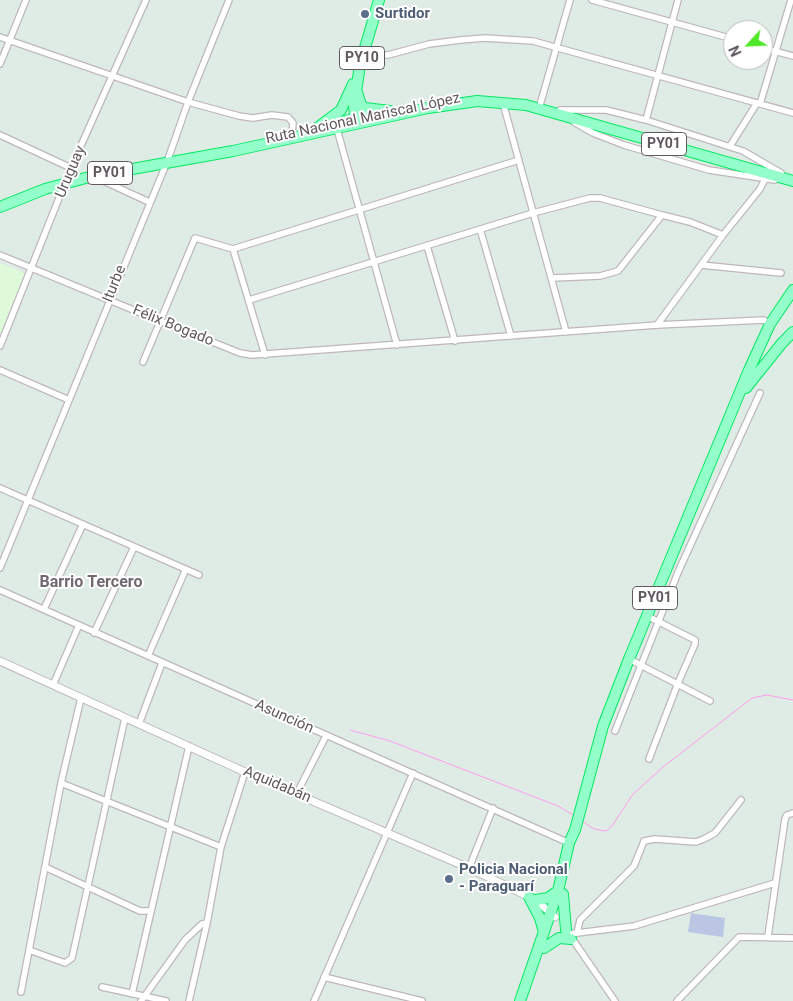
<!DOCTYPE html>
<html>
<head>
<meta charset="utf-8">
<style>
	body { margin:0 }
	#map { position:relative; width:793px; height:1001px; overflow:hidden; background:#dfebe5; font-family:Roboto,sans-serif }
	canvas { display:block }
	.north { position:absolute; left:723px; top:20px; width:50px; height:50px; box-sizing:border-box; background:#fff; border:1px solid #bfbcbf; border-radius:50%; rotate:245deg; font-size:14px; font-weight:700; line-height:20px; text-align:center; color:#60585e }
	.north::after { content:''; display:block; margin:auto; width:18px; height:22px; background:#4ee828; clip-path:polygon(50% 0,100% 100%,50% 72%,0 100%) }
</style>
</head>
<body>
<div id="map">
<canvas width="793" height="1001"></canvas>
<div class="north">N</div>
</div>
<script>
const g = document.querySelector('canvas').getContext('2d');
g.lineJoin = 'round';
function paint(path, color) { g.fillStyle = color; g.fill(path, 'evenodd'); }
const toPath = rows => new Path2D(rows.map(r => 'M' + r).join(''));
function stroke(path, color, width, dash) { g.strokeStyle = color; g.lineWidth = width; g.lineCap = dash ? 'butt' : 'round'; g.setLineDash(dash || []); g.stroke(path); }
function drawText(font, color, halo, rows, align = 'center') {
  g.font = font + ' Roboto,sans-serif'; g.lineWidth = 4; g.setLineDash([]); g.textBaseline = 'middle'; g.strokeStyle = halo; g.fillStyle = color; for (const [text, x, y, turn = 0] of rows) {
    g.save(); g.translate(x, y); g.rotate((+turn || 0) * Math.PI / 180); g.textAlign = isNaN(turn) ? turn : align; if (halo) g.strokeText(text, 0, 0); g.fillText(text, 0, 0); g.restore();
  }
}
const medical = toPath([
	[0,263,25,273,0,334]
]);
const green = toPath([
	[691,913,725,918,723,937,688,932]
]);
const stream = toPath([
	[350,730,390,741,558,806,575,816],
	[582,821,594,829,606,831,612,826,633,794,663,767,752,698,767,695,793,700]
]);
const minor = toPath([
	[592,0,733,39],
	[0,37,188,102,239,116,253,118,272,115,288,117,293,123,292,133],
	[763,48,793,56],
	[363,54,388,55,429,44,460,40,485,38,533,41,793,113],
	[0,64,26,0],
	[503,103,566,332],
	[760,104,791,0],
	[540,105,570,0],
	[560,110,606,110,646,120,743,151,781,173],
	[646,120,678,0],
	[574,122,593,133,624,145,709,170,775,180],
	[337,129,397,345],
	[0,135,71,168],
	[730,146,757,103],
	[95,177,149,202],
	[662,215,690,222,723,235],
	[480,229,511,336],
	[427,246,455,341],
	[233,249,519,160],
	[0,255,160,321,240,353,252,355,657,325,764,320,770,324],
	[701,265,781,273],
	[249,300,533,213,590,198,600,198,662,215,618,271,600,276,552,278],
	[657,325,723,235,760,189,765,179],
	[0,346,71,168,146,0],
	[143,362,195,238,233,249,265,355],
	[0,370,69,400],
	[0,488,199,575],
	[0,568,167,162,188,102,229,0],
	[0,590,569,843],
	[44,609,83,524],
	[647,616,695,640,695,644,678,683,649,759],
	[94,633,134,547],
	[148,656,186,569],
	[629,659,710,701],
	[53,685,79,625],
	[139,724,162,663],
	[615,731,679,570,760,393],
	[61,783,221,847],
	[297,793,326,736],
	[45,867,140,911,151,911],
	[469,868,493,808],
	[577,933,580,920,634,866,644,841,655,839,696,842,704,839,715,833,741,800],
	[569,934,634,926,775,883],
	[768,936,785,819,787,815,793,813],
	[571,937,615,1001],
	[29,950,65,963,72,958,125,718],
	[324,977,422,1001],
	[102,987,166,1001],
	[21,992,61,783,81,698],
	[132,994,189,746],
	[141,1001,185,940,202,924,207,923],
	[189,1001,207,923,221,847,245,772],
	[314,1001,413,773],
	[677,1001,739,937,793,938]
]);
const tertiary = toPath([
	[0,661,245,772,469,868,536,900,555,917]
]);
const trunk = toPath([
	[357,92,361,105,365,108,390,111],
	[355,118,354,105,360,65,379,0],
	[340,122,372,115],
	[317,128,341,110,353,84],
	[0,207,45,189,93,176,233,151,428,108,477,101,526,105,793,181],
	[746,388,782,343,793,332],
	[563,894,566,930],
	[529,897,540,918,544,932],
	[536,900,548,898,558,891],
	[544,948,559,938,571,939],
	[520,1001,558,891,569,843,575,830,603,726,629,659,749,370,770,324,793,290]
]);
const markers = [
	[365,14,5,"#5c6f8a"],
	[449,879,5,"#5c6f8a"]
];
const shields = [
	[362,58,45],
	[664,144,45],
	[110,173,45],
	[655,598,45]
];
const shieldNames = [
	["PY10",362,58],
	["PY01",664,144],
	["PY01",110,173],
	["PY01",655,598]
];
const serviceNames = [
	["Surtidor",375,14],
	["Policia Nacional",459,870],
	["- Paraguarí",459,887]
];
const streetNames = [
	["Ruta Nacional Mariscal López",363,119,-12],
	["Uruguay",71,172,-67],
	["Iturbe",115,284,-68],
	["Félix Bogado",173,326,22],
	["Asunción",284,717,24],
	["Aquidabán",277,785,23]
];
const neighbourhoodNames = [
	["Barrio Tercero",91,583]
];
paint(medical, '#dffad9');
paint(green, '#bbc6e4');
stroke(stream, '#ff9cef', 1);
stroke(minor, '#beb7bc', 8);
stroke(tertiary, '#beb7bc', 9);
stroke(trunk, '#00ea61', 12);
stroke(minor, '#fff', 5.5);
stroke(tertiary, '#fff', 7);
stroke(trunk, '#93feca', 10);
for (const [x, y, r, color] of markers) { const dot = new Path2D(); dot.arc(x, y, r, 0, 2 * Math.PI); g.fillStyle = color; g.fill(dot); stroke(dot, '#fff', 2); }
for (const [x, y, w] of shields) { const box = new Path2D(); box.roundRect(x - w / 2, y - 11.5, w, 23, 4); g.fillStyle = '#fff'; g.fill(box); stroke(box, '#60585e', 1); }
drawText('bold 14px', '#60585e', null, shieldNames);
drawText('bold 15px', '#4e5e75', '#fff', serviceNames, 'left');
drawText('15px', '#60585e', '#fff', streetNames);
drawText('bold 16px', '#726970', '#fff', neighbourhoodNames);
</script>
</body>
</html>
